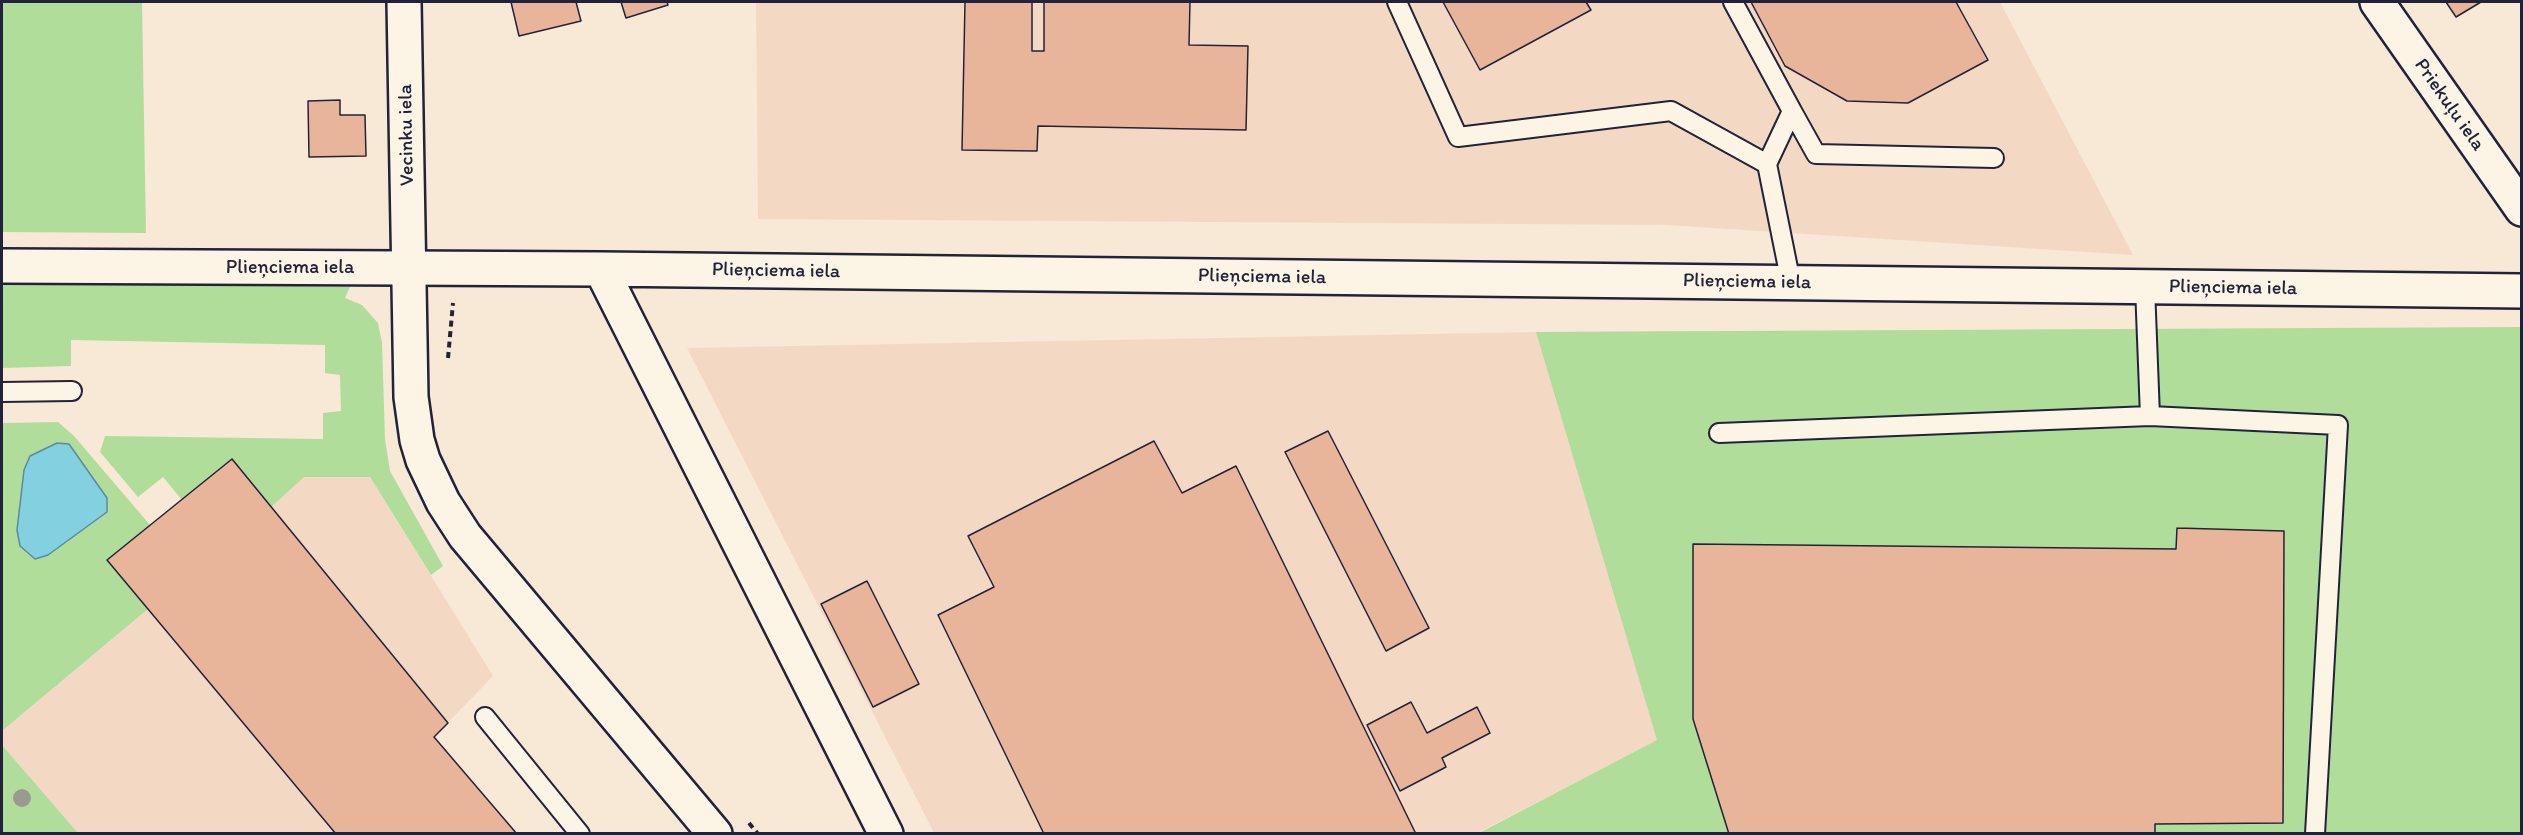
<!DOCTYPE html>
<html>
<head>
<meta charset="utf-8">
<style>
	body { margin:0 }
	#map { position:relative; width:2523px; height:835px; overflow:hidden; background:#f8e8d6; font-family:Itim,sans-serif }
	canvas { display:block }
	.frame { position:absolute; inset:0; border:3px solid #22223b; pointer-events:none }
</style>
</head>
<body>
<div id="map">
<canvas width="2523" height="835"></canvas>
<div class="frame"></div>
</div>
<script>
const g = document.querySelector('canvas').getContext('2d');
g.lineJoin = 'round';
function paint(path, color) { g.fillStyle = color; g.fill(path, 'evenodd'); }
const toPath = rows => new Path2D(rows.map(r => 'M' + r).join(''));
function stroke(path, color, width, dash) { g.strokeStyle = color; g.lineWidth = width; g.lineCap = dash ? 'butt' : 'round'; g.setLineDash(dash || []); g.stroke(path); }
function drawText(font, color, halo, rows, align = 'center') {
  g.font = font + ' Itim,sans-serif'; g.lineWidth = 4.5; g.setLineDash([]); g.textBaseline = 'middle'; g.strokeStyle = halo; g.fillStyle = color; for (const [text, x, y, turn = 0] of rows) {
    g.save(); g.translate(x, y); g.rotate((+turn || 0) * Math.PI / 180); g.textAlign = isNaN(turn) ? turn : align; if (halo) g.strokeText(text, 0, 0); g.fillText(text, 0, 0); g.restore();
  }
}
const built = toPath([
	[756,2,2000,2,2133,255,1666,225,758,219],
	[2395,328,1656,741,1477,833,934,833,687,348,1536,332],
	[232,459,304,477,370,477,493,676,434,737,517,833,78,833,2,745,2,731,148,609,107,560]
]);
const green = toPath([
	[2,2,142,2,146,233,2,232],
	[4,281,350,287,345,298,362,305,378,323,382,343,385,439,390,471,443,566,431,575,370,477,304,477,271,507,232,459,182,500,163,477,138,497,100,452,105,436,323,439,323,413,341,411,340,375,325,373,325,345,71,340,71,366,2,368,2,282],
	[2521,327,2521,833,1477,834,1657,740,1536,332],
	[58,422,74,436,150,525,107,560,148,609,2,731,2,423],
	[2,745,78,833,2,833]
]);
const water = toPath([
	[57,443,69,444,107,498,107,512,48,555,35,559,20,546,17,530,24,470,30,456,57,443]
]);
const building = toPath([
	[511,2,576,2,581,21,519,36,511,2],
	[621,2,667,2,668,5,626,18,621,2],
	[965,2,1032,2,1032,51,1044,51,1044,2,1190,2,1189,45,1248,46,1246,130,1038,126,1037,151,962,150,965,2],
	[1443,2,1586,2,1591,10,1480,70,1443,2],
	[1751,2,1956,2,1988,60,1908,103,1847,101,1785,66,1751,2],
	[2446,2,2481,2,2456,17,2446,2],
	[340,100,340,115,365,115,366,156,309,157,308,101,340,100],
	[1328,431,1429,628,1386,651,1285,452,1328,431],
	[1154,441,1182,493,1236,466,1416,834,1044,834,938,615,994,587,968,536,1154,441],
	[232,459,448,723,434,737,517,834,336,834,107,560,232,459],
	[2177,528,2284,531,2283,823,2155,824,2155,834,1729,834,1693,719,1693,544,2176,549,2177,528],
	[867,581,919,684,873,707,821,604,867,581],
	[1411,702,1427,733,1477,707,1490,733,1442,758,1446,767,1400,791,1367,725,1411,702]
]);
const path = toPath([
	[448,358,453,303],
	[749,823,758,834]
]);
const lane = toPath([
	[1397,2,1458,137,1671,111,1767,164,1791,283],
	[1733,2,1792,111],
	[1767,164,1792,111,1816,154,1994,158],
	[2145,287,2150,416],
	[2,392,72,391],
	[1719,433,2150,416,2338,425,2315,834],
	[485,717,580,834]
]);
const street = toPath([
	[404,2,411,397,417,440,423,460,443,502,465,536,715,834],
	[2377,2,2522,209]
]);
const secondary = toPath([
	[2,266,601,269,2522,291],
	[601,269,886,834]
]);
const trees = [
	[22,798]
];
const streetNames = [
	["Priekuļu iela",2449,105,55],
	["Vecinku iela",407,135,-91],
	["Plieņciema iela",290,268],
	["Plieņciema iela",776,271,1],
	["Plieņciema iela",1262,277,1],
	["Plieņciema iela",1747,282,1],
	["Plieņciema iela",2233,288,1]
];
paint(built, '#f3d9c4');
paint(green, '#b1dd9b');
paint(water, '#82d0e0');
stroke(water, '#5c8a9e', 1.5);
paint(building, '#e8b59a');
stroke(building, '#22223b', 1.5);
stroke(lane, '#22223b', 22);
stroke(street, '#22223b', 38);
stroke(secondary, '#22223b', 38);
stroke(path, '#22223b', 4, [6, 4.5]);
stroke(lane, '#fcf5e5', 18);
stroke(street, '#fcf5e5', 33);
stroke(secondary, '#fcf5e5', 33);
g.fillStyle = '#9a9a91';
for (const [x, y] of trees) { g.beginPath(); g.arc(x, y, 9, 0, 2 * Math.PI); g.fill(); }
drawText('20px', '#22223b', '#fcf5e5', streetNames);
</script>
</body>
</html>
